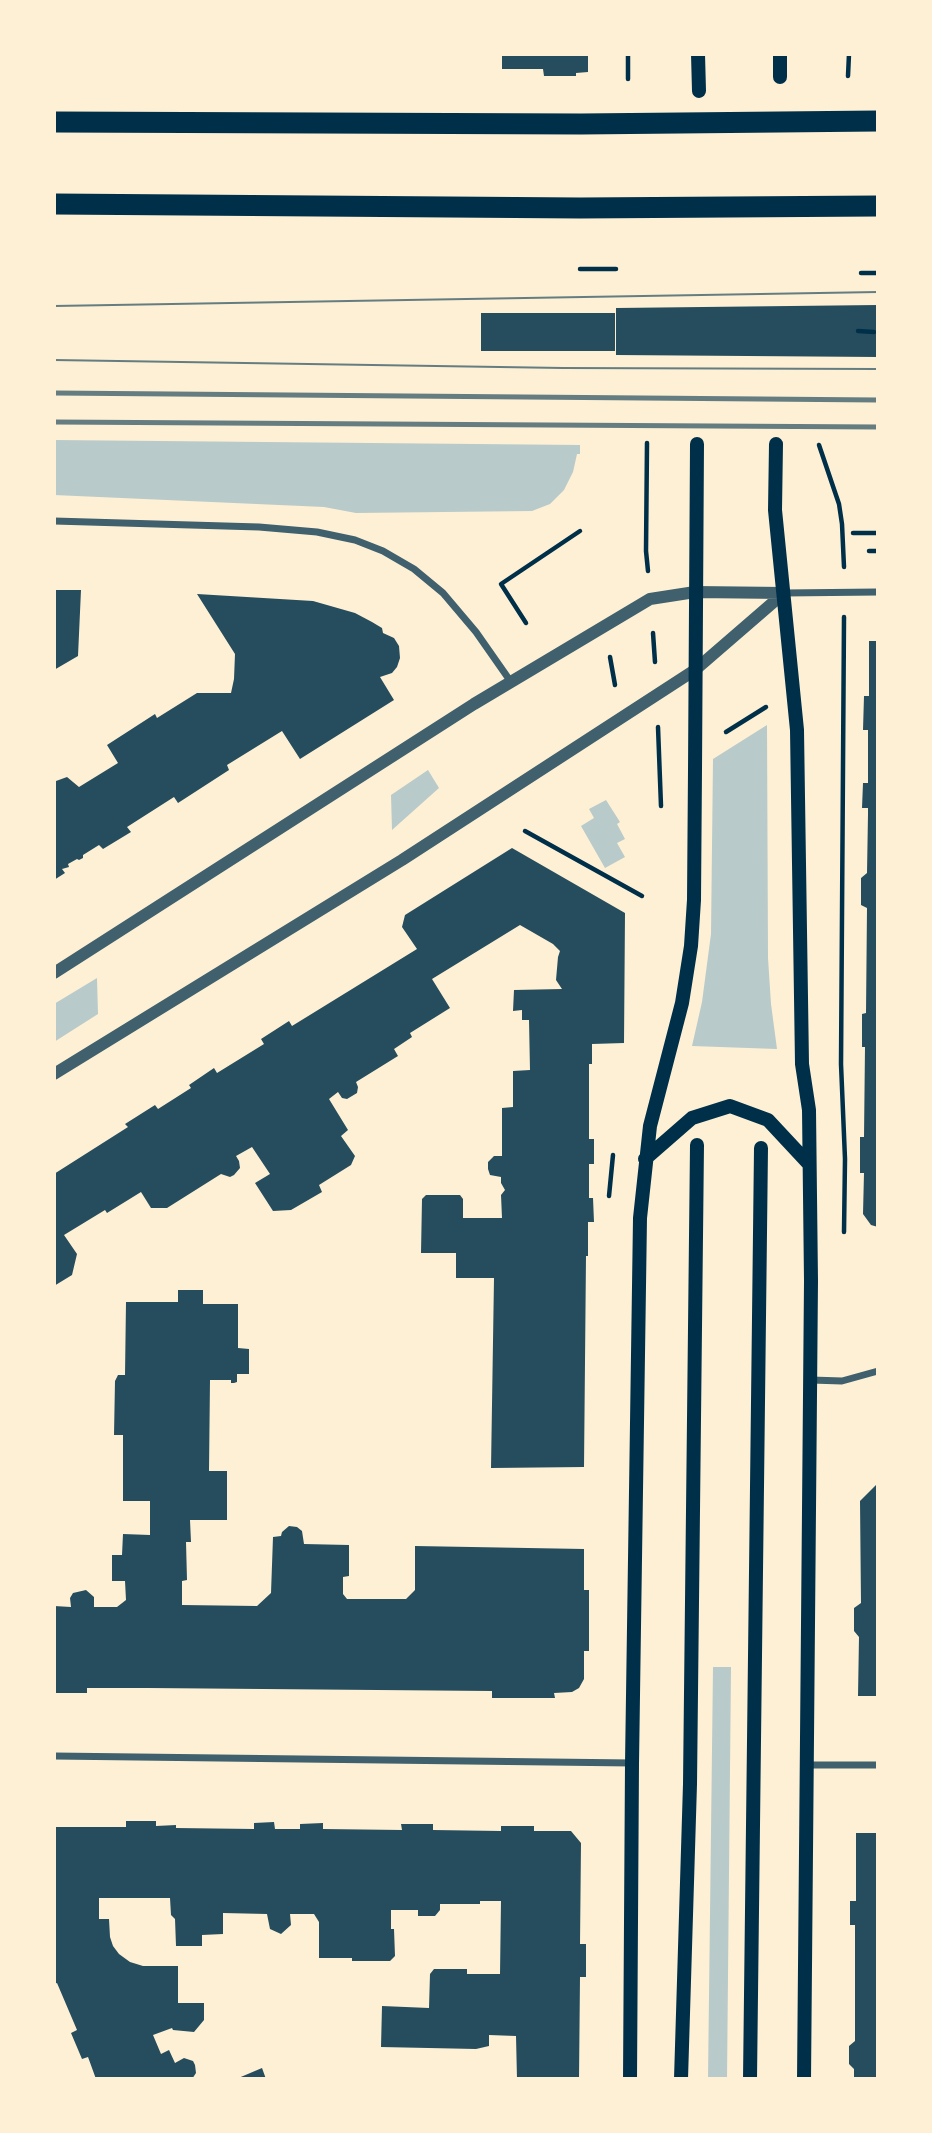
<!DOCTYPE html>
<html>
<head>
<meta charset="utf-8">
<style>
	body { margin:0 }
	#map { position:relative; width:932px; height:2133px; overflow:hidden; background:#fdf0d5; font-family:"Crimson Pro",serif }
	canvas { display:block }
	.frame { position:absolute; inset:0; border:56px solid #fdf0d5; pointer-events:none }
</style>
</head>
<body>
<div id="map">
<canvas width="932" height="2133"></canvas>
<div class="frame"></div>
</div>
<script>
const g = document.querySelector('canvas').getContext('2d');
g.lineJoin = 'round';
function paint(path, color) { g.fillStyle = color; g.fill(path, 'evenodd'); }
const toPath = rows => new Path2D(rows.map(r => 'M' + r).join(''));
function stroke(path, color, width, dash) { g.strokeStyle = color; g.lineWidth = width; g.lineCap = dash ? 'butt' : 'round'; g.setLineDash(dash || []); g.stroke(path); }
const green = toPath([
	[54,440,580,445,580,454,577,454,573,472,564,490,550,504,532,511,356,513,324,507,54,495],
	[767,725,768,958,771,1004,777,1049,692,1046,702,1002,711,934,713,759],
	[428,770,439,788,392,830,391,795],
	[606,800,620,822,617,824,625,839,617,843,625,857,605,868,581,826,594,818,589,809],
	[97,978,98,1014,54,1042,54,1004],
	[713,1667,731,1667,727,2079,708,2079]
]);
const building = toPath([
	[502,54,588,54,588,72,576,73,576,76,544,76,543,69,502,69],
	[878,305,878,357,616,355,616,308],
	[481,313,615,313,615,351,481,351],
	[54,590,81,590,78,656,54,670],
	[197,594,313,601,355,613,372,622,382,628,383,633,394,638,399,646,400,658,397,667,392,673,380,677,394,700,300,759,282,731,227,765,229,770,178,803,174,797,127,827,131,832,103,849,99,845,83,855,83,858,79,860,77,859,68,864,69,867,62,869,65,873,54,880,54,785,56,781,67,777,79,787,118,763,107,745,155,714,157,718,197,693,231,693,234,679,235,654],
	[869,641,878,641,878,1227,871,1225,863,1214,864,1173,860,1173,860,1137,864,1137,865,1047,862,1047,862,1014,866,1013,867,908,861,905,861,878,867,873,868,814,868,808,862,808,863,783,868,783,868,730,863,730,864,696,869,696],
	[512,848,625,913,624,1043,592,1044,592,1064,589,1064,589,1139,594,1139,594,1164,589,1164,589,1198,593,1198,594,1222,588,1222,588,1256,586,1256,584,1467,491,1468,494,1278,456,1278,456,1253,421,1253,422,1199,426,1195,460,1195,463,1199,463,1218,502,1218,501,1195,505,1190,501,1183,501,1177,490,1175,488,1169,488,1162,494,1156,502,1156,502,1108,513,1107,513,1071,530,1070,529,1020,522,1020,522,1010,513,1011,514,990,562,989,556,980,558,957,560,951,553,944,520,925,432,979,450,1008,410,1033,412,1037,394,1049,398,1056,356,1082,358,1087,357,1093,347,1099,342,1098,338,1092,329,1099,348,1130,341,1136,355,1156,351,1165,319,1185,322,1192,291,1210,273,1211,255,1183,270,1174,252,1147,236,1156,239,1161,240,1168,234,1175,230,1177,221,1174,167,1208,151,1208,141,1192,107,1213,105,1210,64,1235,77,1254,72,1275,54,1286,54,1174,128,1127,125,1124,155,1105,158,1109,191,1088,189,1085,214,1068,217,1073,264,1044,261,1039,289,1021,292,1026,417,949,402,927,405,915],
	[178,1290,203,1290,203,1304,238,1304,238,1348,249,1349,249,1374,237,1374,237,1382,234,1383,231,1383,231,1380,210,1380,209,1471,227,1471,227,1520,190,1520,191,1542,186,1542,187,1580,182,1581,182,1605,257,1606,271,1593,273,1537,281,1536,282,1532,289,1526,297,1527,302,1531,304,1544,349,1545,349,1576,343,1577,343,1594,347,1599,406,1599,415,1590,415,1546,584,1549,584,1590,589,1590,589,1651,584,1651,584,1679,579,1688,572,1692,554,1693,555,1698,492,1698,492,1691,148,1688,87,1688,87,1693,54,1693,54,1606,71,1607,70,1598,73,1593,86,1590,94,1597,94,1607,117,1607,126,1600,125,1581,112,1581,112,1555,122,1555,123,1534,150,1535,150,1501,123,1501,123,1435,114,1435,115,1381,118,1375,125,1375,126,1302,178,1302],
	[878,1483,878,1696,858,1696,859,1637,854,1631,854,1608,861,1603,860,1501],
	[126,1821,156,1821,156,1826,176,1825,176,1828,254,1829,254,1823,274,1822,275,1829,300,1829,300,1824,323,1823,323,1829,402,1830,401,1824,433,1824,433,1830,501,1831,501,1826,534,1826,534,1831,571,1831,581,1843,580,1944,586,1944,586,1977,580,1977,579,2079,517,2079,516,2036,489,2035,489,2046,476,2049,381,2047,382,2006,429,2008,430,1974,434,1969,467,1969,467,1974,500,1974,501,1901,480,1901,480,1904,440,1904,440,1910,435,1916,418,1916,418,1910,391,1910,391,1929,394,1929,395,1956,390,1961,352,1961,352,1958,319,1958,319,1922,314,1914,290,1914,291,1925,281,1934,270,1929,267,1914,223,1913,223,1934,202,1935,202,1946,176,1946,175,1919,171,1915,170,1898,99,1898,99,1919,109,1919,110,1937,113,1946,119,1954,130,1962,143,1966,178,1966,178,2003,204,2003,204,2020,194,2032,173,2030,172,2028,153,2035,161,2054,169,2050,175,2063,184,2058,193,2061,195,2065,196,2073,192,2079,96,2079,88,2057,82,2059,71,2033,77,2030,57,1983,54,1984,54,1827,126,1827],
	[856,1833,878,1833,878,2079,854,2079,854,2069,849,2064,849,2046,855,2041,855,1925,850,1925,850,1901,856,1901],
	[262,2068,266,2079,236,2079]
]);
const path = toPath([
	[848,76,849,54],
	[628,79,628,54],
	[580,269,616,269],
	[861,273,878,273],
	[858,331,874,332],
	[647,443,646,551,648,571],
	[819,445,839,504,842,524,844,567],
	[853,533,878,533],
	[869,551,878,551],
	[844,617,841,1064,845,1159,844,1232],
	[526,623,501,584,580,531],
	[653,633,655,662],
	[610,657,615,685],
	[658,727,661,806],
	[726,732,766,707],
	[525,831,642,896],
	[609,1196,613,1155]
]);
const minor = toPath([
	[54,521,259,527,317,532,355,540,383,551,414,569,443,593,476,632,511,682],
	[784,593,878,592],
	[811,1380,842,1381,878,1371],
	[54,1756,632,1763],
	[806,1765,878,1765]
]);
const tertiary = toPath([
	[54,973,474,704,650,599,695,592,784,593],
	[54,1074,402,860,695,670,784,593]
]);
const secondary = toPath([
	[698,54,699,91],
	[780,77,780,54],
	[776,444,775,510,797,730,802,1064,809,1110,811,1281,804,2079],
	[645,1159,692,1118,730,1106,768,1120,809,1164],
	[630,2079,632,1763,640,1218,650,1126,682,1003,691,946,694,900,695,770,697,444],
	[681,2079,690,1784,697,1145],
	[750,2079,761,1148]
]);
const motorway = toPath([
	[54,122,581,124,878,121],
	[54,204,580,208,878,206]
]);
const tram = toPath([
	[54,306,878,292],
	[54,360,563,368,878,369]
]);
const rail = toPath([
	[54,393,878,400],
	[54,422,878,427]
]);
paint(green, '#b9caca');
paint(building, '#264d5e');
stroke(path, '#003049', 4.5);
stroke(minor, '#3f606c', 7);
stroke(tertiary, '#3f606c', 12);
stroke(secondary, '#003049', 14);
stroke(motorway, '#003049', 21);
stroke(tram, '#657d81', 2);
stroke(rail, '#657d81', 5);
</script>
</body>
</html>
